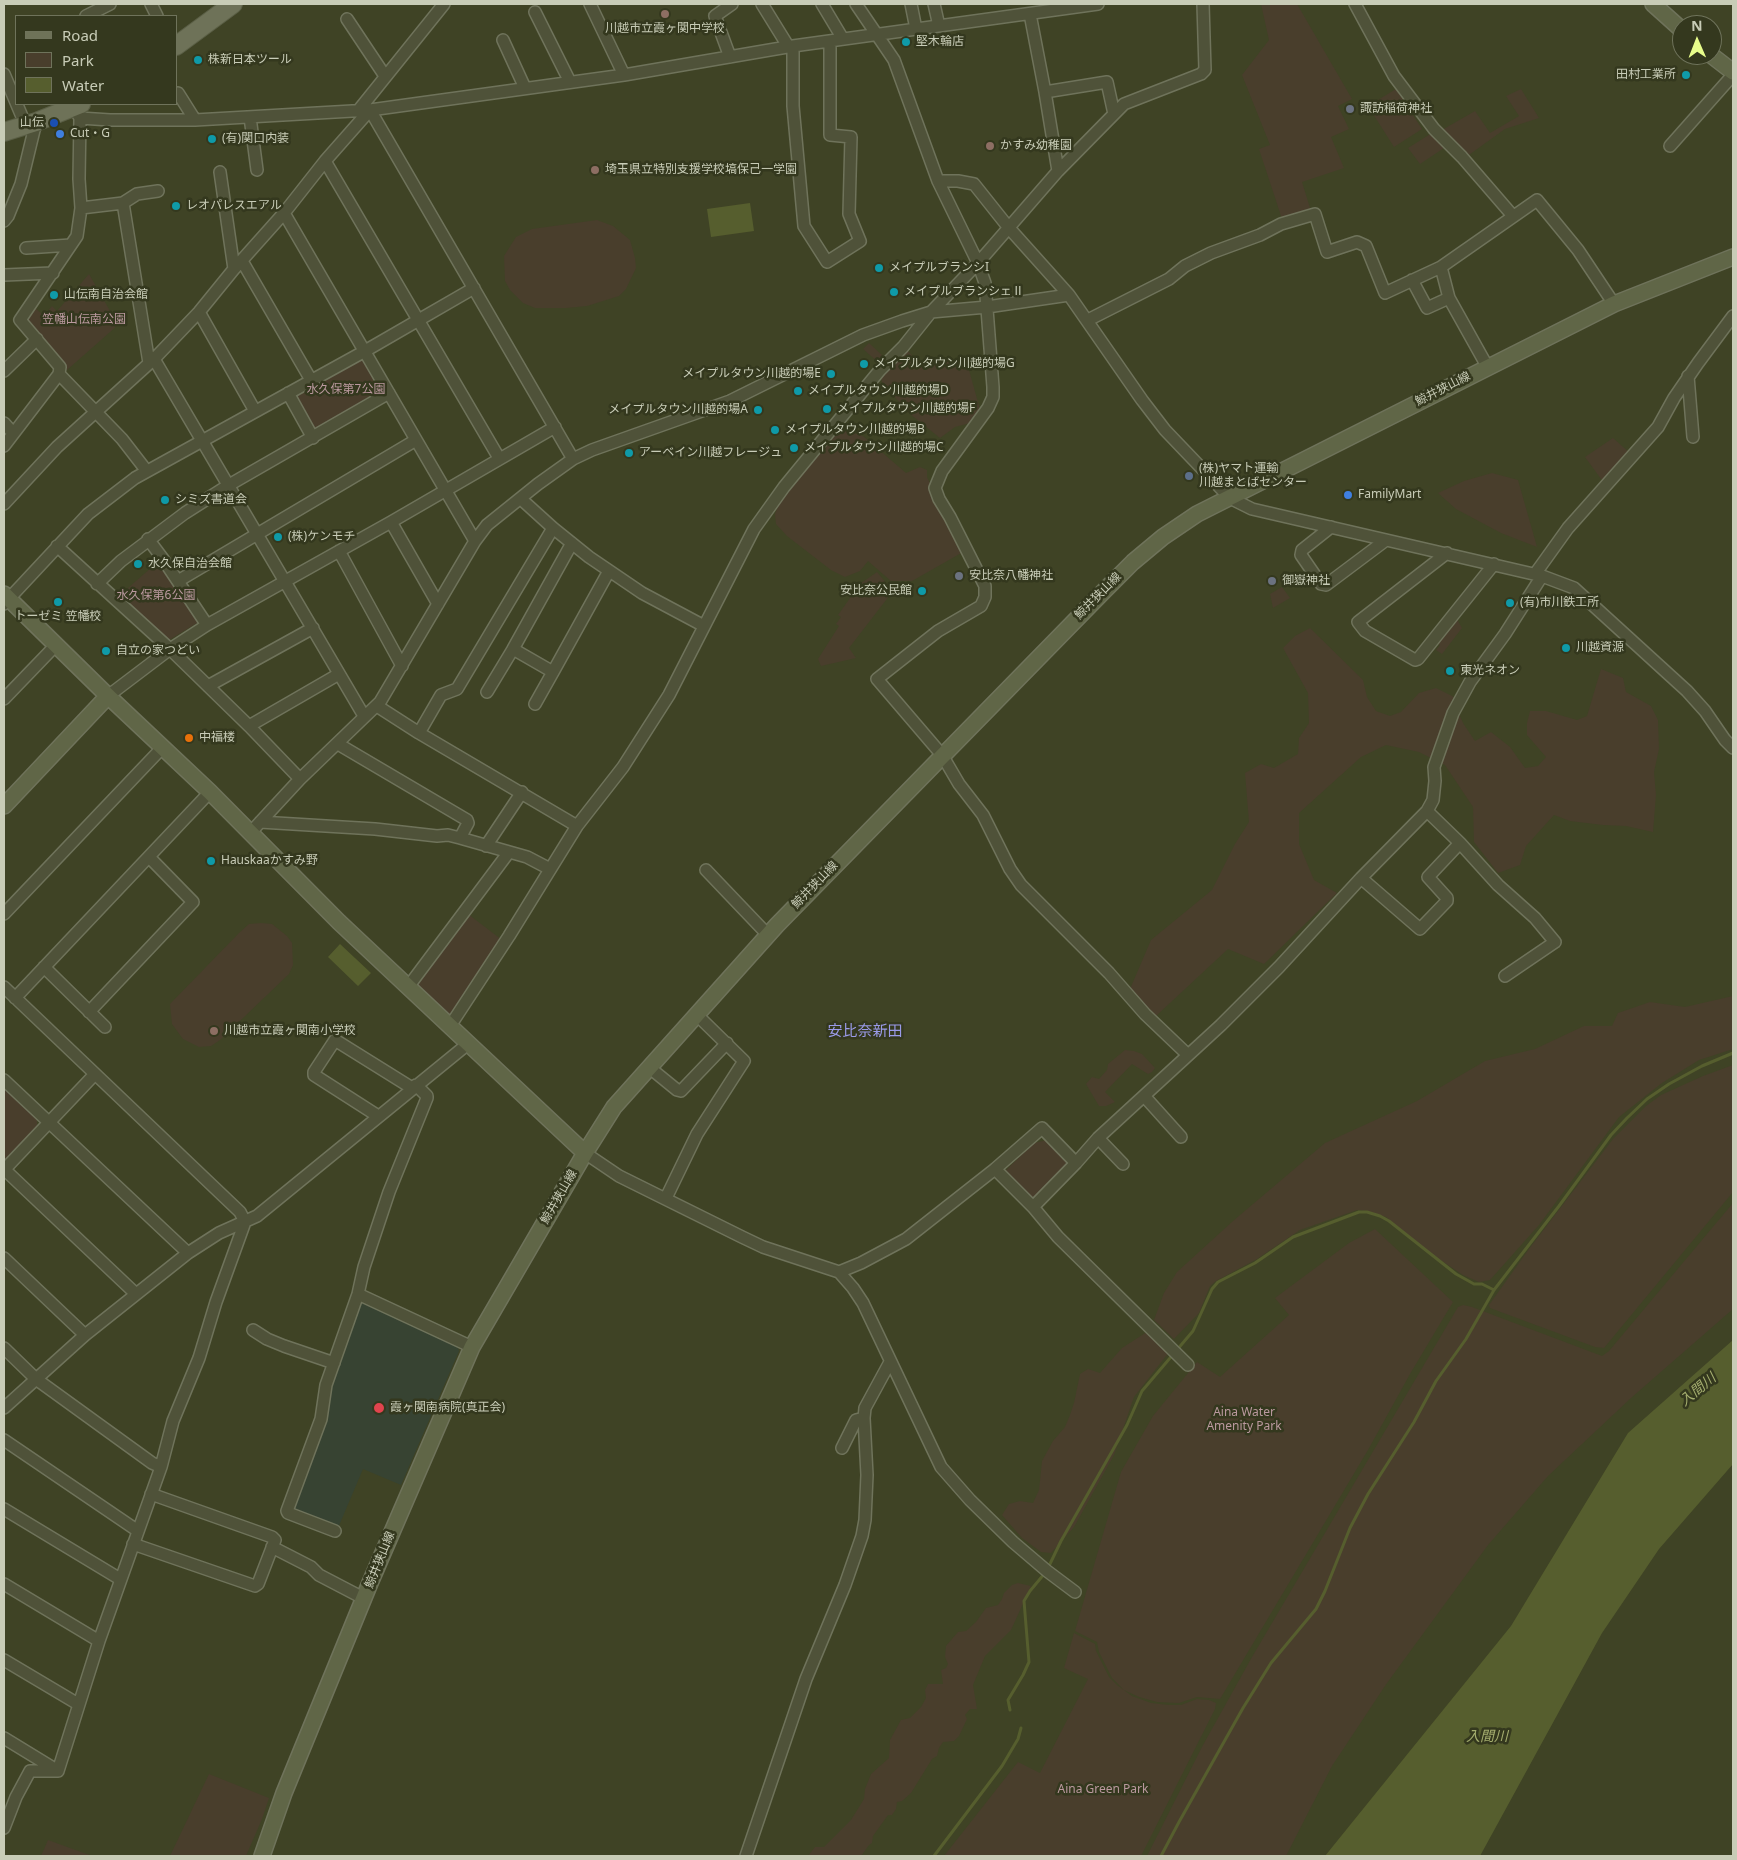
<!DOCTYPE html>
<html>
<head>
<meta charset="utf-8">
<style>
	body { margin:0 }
	#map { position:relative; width:1737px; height:1860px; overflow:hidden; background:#3f4325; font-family:"Noto Sans",sans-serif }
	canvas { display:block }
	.frame { position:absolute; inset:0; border:5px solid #c8ccb7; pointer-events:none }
	.legend { position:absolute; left:15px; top:15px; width:162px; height:90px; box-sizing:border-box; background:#34381e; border:1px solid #6f735b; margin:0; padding:6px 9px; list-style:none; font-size:15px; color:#c8ccb7 }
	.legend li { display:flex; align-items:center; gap:10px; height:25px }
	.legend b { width:25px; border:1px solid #6f735b }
	.north { position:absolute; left:1672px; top:15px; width:50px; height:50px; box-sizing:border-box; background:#34381e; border:1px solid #6f735b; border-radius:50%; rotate:359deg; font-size:14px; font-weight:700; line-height:20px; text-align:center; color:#c8ccb7 }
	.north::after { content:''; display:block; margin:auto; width:18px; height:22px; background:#e8fd8b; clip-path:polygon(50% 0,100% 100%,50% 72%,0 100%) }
</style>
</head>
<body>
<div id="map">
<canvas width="1737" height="1860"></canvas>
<div class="frame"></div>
<ul class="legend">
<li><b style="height:6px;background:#6e7258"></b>Road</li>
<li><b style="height:14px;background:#493e2c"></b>Park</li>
<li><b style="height:14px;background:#565e2e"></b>Water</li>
</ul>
<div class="north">N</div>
</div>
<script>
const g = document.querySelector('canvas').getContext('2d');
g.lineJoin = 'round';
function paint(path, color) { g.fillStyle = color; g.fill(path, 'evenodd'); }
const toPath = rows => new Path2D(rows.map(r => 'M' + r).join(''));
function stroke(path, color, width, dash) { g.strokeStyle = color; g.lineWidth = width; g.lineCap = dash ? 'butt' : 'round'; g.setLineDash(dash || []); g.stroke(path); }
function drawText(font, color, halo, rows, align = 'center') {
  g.font = font + ' "Noto Sans","Noto Sans JP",sans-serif'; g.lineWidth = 5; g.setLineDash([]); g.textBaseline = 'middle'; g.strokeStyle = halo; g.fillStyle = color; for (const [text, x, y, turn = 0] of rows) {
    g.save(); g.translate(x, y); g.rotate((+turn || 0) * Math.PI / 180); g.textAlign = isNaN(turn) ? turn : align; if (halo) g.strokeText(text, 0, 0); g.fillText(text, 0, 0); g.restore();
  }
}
const medical = toPath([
	[362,1301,457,1345,459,1351,401,1485,363,1469,338,1528,294,1513,291,1508,357,1302]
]);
const green = toPath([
	[1261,4,1297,4,1352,99,1338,106,1349,129,1331,137,1344,168,1302,182,1311,211,1282,219,1259,149,1270,145,1242,75,1269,40],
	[1396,89,1422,129,1394,147,1368,106],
	[1521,89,1539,118,1505,129,1466,157,1442,130,1475,111,1490,133,1519,116,1506,96],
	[1432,133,1447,146,1420,164,1408,148],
	[597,220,613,226,630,240,635,258,636,268,626,289,619,296,587,306,566,308,535,308,523,303,510,290,505,281,504,256,516,237,532,229],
	[89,274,118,325,67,370,23,320,33,306,44,316,52,306,57,311],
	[869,343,884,357,879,363,863,349],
	[908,351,916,360,925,364,932,365,936,360,942,359,969,370,981,413,974,422,955,427,940,438,910,414,882,383,881,376,901,353],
	[363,356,384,392,314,433,293,395],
	[842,429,863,436,906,473,920,467,927,470,927,477,963,552,912,581,891,581,868,561,860,571,845,577,831,570,787,536,776,524,775,514,780,501,827,443],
	[1613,438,1631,454,1604,483,1585,457],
	[1492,473,1518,480,1537,547,1501,533,1456,509,1438,493,1464,481],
	[160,560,198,619,197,623,169,640,164,639,120,595],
	[877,572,893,591,849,648,856,658,821,666,818,659,839,626,836,624,841,617,838,615,860,584],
	[1282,587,1290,598,1273,608,1270,594],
	[1457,619,1462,628,1442,654,1436,650,1440,645,1437,643],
	[1310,628,1363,680,1367,697,1376,711,1390,716,1401,712,1419,693,1436,688,1454,697,1455,705,1463,723,1475,741,1491,732,1510,747,1525,768,1538,766,1546,757,1527,735,1527,723,1530,711,1546,711,1577,720,1587,716,1601,669,1623,678,1626,692,1651,706,1658,720,1659,749,1654,772,1656,795,1653,832,1626,826,1603,825,1570,821,1554,815,1526,846,1520,865,1498,873,1474,842,1473,807,1445,765,1419,752,1386,745,1361,757,1299,813,1299,844,1314,880,1337,893,1264,964,1228,949,1156,1016,1130,989,1151,940,1212,890,1235,844,1249,822,1245,773,1261,764,1274,768,1298,754,1299,738,1309,723,1308,693,1283,648,1295,636],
	[468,914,502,940,451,1017,415,983],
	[261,923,272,924,287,936,292,943,293,965,289,974,220,1040,211,1046,199,1047,183,1039,172,1024,170,1004,239,933,249,924],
	[1733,996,1733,1049,1699,1060,1662,1083,1619,1117,1539,1225,1490,1280,1479,1282,1463,1275,1427,1251,1386,1217,1368,1211,1357,1210,1300,1230,1257,1259,1216,1281,1210,1286,1199,1313,1174,1339,1154,1320,1164,1293,1177,1272,1233,1221,1325,1143,1417,1101,1485,1061,1535,1049,1584,1026,1612,1026,1618,1013,1650,1002,1685,1007],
	[1125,1050,1134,1051,1142,1054,1155,1068,1152,1072,1148,1074,1132,1064,1105,1092,1115,1102,1106,1106,1099,1106,1086,1084,1092,1077,1099,1079,1107,1070,1108,1064],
	[1733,1065,1733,1192,1604,1348,1595,1347,1490,1308,1489,1305,1529,1249,1613,1139,1646,1106,1661,1095,1703,1076],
	[4,1086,37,1118,37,1126,4,1162],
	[1047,1140,1070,1165,1032,1201,1004,1172,1034,1143],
	[1733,1203,1733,1309,1631,1398,1548,1476,1488,1545,1387,1683,1332,1766,1286,1856,1147,1856,1203,1745,1252,1657,1458,1307,1463,1305,1472,1307,1602,1356,1609,1351],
	[1375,1229,1453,1302,1410,1374,1368,1450,1220,1699,1197,1697,1179,1703,1157,1702,1139,1697,1124,1690,1112,1678,1099,1652,1097,1642,1075,1631,1121,1472,1153,1416,1197,1362,1220,1377,1289,1315,1275,1298,1349,1243],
	[1150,1330,1171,1352,1166,1356,1134,1397,1114,1455,1074,1527,1051,1553,1041,1552,1022,1538,1002,1515,1009,1504,1020,1501,1033,1503,1039,1490,1042,1461,1053,1441,1065,1427,1070,1415,1074,1403,1080,1374,1088,1369,1100,1373,1122,1348],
	[1018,1583,1031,1586,1011,1630,985,1656,973,1685,977,1709,970,1709,965,1715,967,1719,959,1736,954,1741,943,1742,939,1748,937,1756,932,1759,911,1793,902,1801,897,1802,896,1809,892,1815,888,1815,873,1836,872,1843,869,1845,861,1856,808,1856,815,1847,824,1847,851,1820,864,1799,865,1789,871,1774,889,1758,890,1740,901,1720,910,1718,921,1707,926,1698,925,1690,928,1684,943,1684,941,1670,946,1668,948,1664,945,1657,946,1646,958,1632,966,1631,976,1622,986,1608,998,1605,1002,1599,1004,1593,1012,1585],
	[1074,1633,1095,1644,1096,1651,1109,1677,1117,1685,1132,1696,1151,1703,1169,1705,1181,1705,1197,1699,1209,1700,1216,1703,1215,1709,1141,1856,944,1856,1018,1762,1040,1773,1088,1679,1064,1668],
	[209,1774,269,1798,262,1819,246,1856,170,1856],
	[48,1840,92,1856,41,1856]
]);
const water = toPath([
	[750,203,754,231,711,237,707,209],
	[340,944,371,973,358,986,328,957],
	[1733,1340,1733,1464,1659,1549,1602,1633,1480,1856,1325,1856,1511,1626,1628,1433]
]);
const stream = toPath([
	[1048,1568,1061,1541,1127,1425,1142,1391,1193,1331,1212,1289,1218,1282,1255,1263,1293,1237,1359,1212,1367,1212,1380,1216,1389,1221,1456,1274,1474,1284,1482,1284,1494,1290],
	[1010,1710,1008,1700,1023,1675,1029,1662,1024,1601,1030,1591,1045,1573],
	[934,1856,1002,1766,1018,1739,1021,1728],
	[1161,1856,1179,1822,1243,1708,1271,1663,1316,1609,1325,1591,1350,1528,1368,1494,1414,1422,1436,1381,1466,1339,1494,1290,1559,1206,1611,1135,1627,1118,1647,1099,1669,1084,1702,1066,1733,1053]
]);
const street = toPath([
	[151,4,157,16],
	[590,4,624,75],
	[762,4,788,46],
	[822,4,843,39],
	[856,4,894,60,938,181,978,263,985,283,993,387,993,397,988,408,942,471,935,488,939,499,950,517,985,586,985,597,981,606,938,631,877,679,942,755,959,784,983,815,1010,869,1021,885,1109,973,1145,1014,1188,1055],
	[911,4,916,29],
	[934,4,939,26],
	[1355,4,1394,76,1434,129,1462,157,1513,216],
	[535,12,570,82],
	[1030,14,1045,92,1058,171],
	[86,16,110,4],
	[347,19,385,76],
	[503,40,525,88],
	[793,46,793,106,804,226,827,262,860,241,849,214,851,137,830,135,830,41],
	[730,57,715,16,732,4],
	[4,74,26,126],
	[1045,92,1107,82,1114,114],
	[178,93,195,120],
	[358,111,444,4],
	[250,117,257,170],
	[80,118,110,120,195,120,370,110,624,75,793,46,1098,4],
	[1670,146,1733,75],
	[325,161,499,458],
	[220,172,234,269],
	[938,181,958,181,974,184,1009,228,1069,295],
	[81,208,123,203],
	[284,213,475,541],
	[4,221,8,216,21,184,36,122],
	[26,248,71,245],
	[242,261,311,380],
	[1441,267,1449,298],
	[4,275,53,273],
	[1412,280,1427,308,1449,298,1487,366],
	[199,312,255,411],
	[1088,320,1169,279,1185,266,1211,253,1260,235,1281,224,1315,214,1327,252,1357,242,1366,246,1385,293,1441,267,1537,200,1578,250,1614,304],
	[154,359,364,716],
	[149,363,123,203,137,194,158,191],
	[4,371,37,339],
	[59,374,122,439,146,470],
	[1688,376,1693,437],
	[288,393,313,438],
	[4,423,13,433],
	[4,446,59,374,60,367,20,320,77,236,81,208,79,179,80,118,77,113],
	[521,499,553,528,589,557,642,593,704,626],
	[4,504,57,447,154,359,199,312,234,269,284,213,325,161,370,110,573,459],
	[391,522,438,604],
	[1331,527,1302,550,1301,555,1321,584,1326,585,1386,540],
	[148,539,163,559,207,625],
	[572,543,513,649,553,672,609,571],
	[57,546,170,649,249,726,300,779],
	[339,551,402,666],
	[1447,553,1358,622,1365,631,1415,660,1418,659,1494,564],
	[1535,574,1568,528,1658,427,1674,398,1698,363,1733,316],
	[178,581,416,440],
	[97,584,121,561,185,513,229,485,389,393],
	[4,604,88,514,135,478,365,351,474,288],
	[208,686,313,628],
	[487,692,513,649],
	[108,696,170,649,207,625,391,522,555,427],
	[4,699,56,645],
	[535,704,553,672],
	[377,706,419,733,577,826,623,767,669,695,754,529,784,487,880,370,903,347,931,312,978,263,1058,171,1124,104,1201,74,1205,70,1203,4],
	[249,726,339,674],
	[419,733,441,695,457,689,553,528],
	[1427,811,1460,843,1498,885,1535,918,1555,942,1505,976],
	[260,822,375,829,437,836,448,835,460,838,468,823,467,820,338,744],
	[251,832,300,779,380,702,475,541,487,525,538,484,573,459,592,450,730,401,863,335,902,321,931,312,987,307,1069,295,1142,400,1165,430,1230,498,1252,509,1542,576,1574,588,1687,691,1705,711,1725,740,1733,748],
	[460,838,527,857,550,869],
	[486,846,522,792],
	[706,870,768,935],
	[1361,878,1420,929,1447,901,1447,898,1428,877,1460,843],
	[4,914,162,748],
	[44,967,105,1027],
	[4,987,240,1212,245,1222,216,1302,199,1358,173,1421,161,1467,99,1641,58,1771],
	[408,987,509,852],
	[15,998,210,792],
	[89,1012,193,902,149,857],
	[450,1026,509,936,577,826],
	[650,1068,677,1090,681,1091,727,1043],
	[4,1080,188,1253],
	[1145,1097,1181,1137],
	[378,1116,314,1075,314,1072,335,1040,412,1088],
	[1098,1138,1123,1164],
	[585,1153,619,1176,742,1237,763,1247,839,1272,853,1288,863,1303,941,1467,970,1500,1013,1542,1047,1571,1075,1592],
	[4,1169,136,1294],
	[995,1169,1033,1207,1058,1237,1188,1365],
	[4,1170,95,1074],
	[666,1198,697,1134,744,1061,697,1015],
	[1033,1207,1076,1163],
	[4,1258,85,1335],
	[839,1272,861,1263,906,1239,995,1169,1042,1128,1076,1163,1098,1138,1221,1025,1279,967,1361,878,1427,811,1433,800,1435,781,1434,767,1453,713,1470,682,1505,634,1542,576],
	[358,1294,472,1347],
	[253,1330,267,1339,284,1346,334,1363],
	[4,1348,36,1379,152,1463,161,1467],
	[4,1408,85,1335,188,1253,219,1233,257,1216,469,1043],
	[4,1440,138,1531],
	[842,1448,856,1420,864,1418],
	[4,1509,120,1579],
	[335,1531,288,1513,287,1511,321,1419,326,1385,358,1294,364,1267,389,1192,427,1098,427,1096,416,1085],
	[133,1544,255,1586,258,1584,275,1540,272,1537,151,1494],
	[272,1547,311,1567,319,1575,365,1599],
	[4,1584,99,1641],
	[4,1660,78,1704],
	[4,1738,58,1771],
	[4,1828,16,1797,30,1771,58,1771],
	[746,1856,806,1679,845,1585,862,1536,865,1520,867,1475,864,1418,865,1408,890,1362]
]);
const secondary = toPath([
	[1653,4,1682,30],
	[1711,55,1733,72],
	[4,594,108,696,210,792,339,922,585,1153],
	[4,806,108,696],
	[262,1856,284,1793,370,1583,472,1347,585,1153,614,1107,777,925,1104,591,1133,562,1163,537,1197,514,1614,304,1733,257]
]);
const primary = toPath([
	[176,46,233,4],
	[4,132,36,122,81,104]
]);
const markers = [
	[665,14,5,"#8d6e63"],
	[906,42,5,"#0f9aa8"],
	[198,60,5,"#0f9aa8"],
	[1686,75,5,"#0f9aa8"],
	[1350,109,5,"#6b7280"],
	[54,123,5,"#1a4fb4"],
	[60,134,5,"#3f7fe0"],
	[212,139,5,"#0f9aa8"],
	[990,146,5,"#8d6e63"],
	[595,170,5,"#8d6e63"],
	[176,206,5,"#0f9aa8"],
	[879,268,5,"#0f9aa8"],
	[894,292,5,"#0f9aa8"],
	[54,295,5,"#0f9aa8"],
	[864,364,5,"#0f9aa8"],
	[831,374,5,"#0f9aa8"],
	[798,391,5,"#0f9aa8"],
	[827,409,5,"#0f9aa8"],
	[758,410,5,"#0f9aa8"],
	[775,430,5,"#0f9aa8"],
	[794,448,5,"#0f9aa8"],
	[629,453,5,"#0f9aa8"],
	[1189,476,5,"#5c6f8a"],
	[1348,495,5,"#3f7fe0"],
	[165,500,5,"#0f9aa8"],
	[278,537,5,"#0f9aa8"],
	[138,564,5,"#0f9aa8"],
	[959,576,5,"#6b7280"],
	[1272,581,5,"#6b7280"],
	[922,591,5,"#0f9aa8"],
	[58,602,5,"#0f9aa8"],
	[1510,603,5,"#0f9aa8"],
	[1566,648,5,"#0f9aa8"],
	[106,651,5,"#0f9aa8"],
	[1450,671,5,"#0f9aa8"],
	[189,738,5,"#e8710a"],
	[211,861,5,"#0f9aa8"],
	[214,1031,5,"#8d6e63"],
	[379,1408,6,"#e0444e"]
];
const poiNames = [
	["川越市立霞ヶ関中学校",665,29,"center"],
	["堅木輪店",916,42],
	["株新日本ツール",208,60],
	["田村工業所",1676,75,"right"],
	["諏訪稲荷神社",1360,109],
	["山伝",44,123,"right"],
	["Cut・G",70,134],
	["(有)関口内装",222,139],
	["かすみ幼稚園",1000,146],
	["埼玉県立特別支援学校塙保己一学園",605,170],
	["レオパレスエアル",186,206],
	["メイプルブランシI",889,268],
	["メイプルブランシェⅡ",904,292],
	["山伝南自治会館",64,295],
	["メイプルタウン川越的場G",874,364],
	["メイプルタウン川越的場E",821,374,"right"],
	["メイプルタウン川越的場D",808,391],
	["メイプルタウン川越的場F",837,409],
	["メイプルタウン川越的場A",748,410,"right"],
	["メイプルタウン川越的場B",785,430],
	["メイプルタウン川越的場C",804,448],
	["アーベイン川越フレージュ",639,453],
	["(株)ヤマト運輸",1199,469],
	["川越まとばセンター",1199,483],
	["FamilyMart",1358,495],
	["シミズ書道会",175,500],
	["(株)ケンモチ",288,537],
	["水久保自治会館",148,564],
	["安比奈八幡神社",969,576],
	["御嶽神社",1282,581],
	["安比奈公民館",912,591,"right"],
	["(有)市川鉄工所",1520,603],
	["トーゼミ 笠幡校",58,617,"center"],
	["川越資源",1576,648],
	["自立の家つどい",116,651],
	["東光ネオン",1460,671],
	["中福楼",199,738],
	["Hauskaaかすみ野",221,861],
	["川越市立霞ヶ関南小学校",224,1031],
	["霞ヶ関南病院(真正会)",390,1408]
];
const parkNames = [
	["笠幡山伝南公園",84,320],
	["水久保第7公園",346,390],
	["水久保第6公園",156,596],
	["Aina Water",1244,1413],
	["Amenity Park",1244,1427],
	["Aina Green Park",1103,1790]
];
const streetNames = [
	["鯨井狭山線",1443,389,-27],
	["鯨井狭山線",1098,596,-45],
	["鯨井狭山線",815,885,-46],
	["鯨井狭山線",559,1197,-60],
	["鯨井狭山線",380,1560,-68]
];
const waterNames = [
	["入間川",1698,1390,-40],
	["入間川",1487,1737]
];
const quarterNames = [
	["安比奈新田",865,1032]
];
paint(medical, '#374332');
paint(green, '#493e2c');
paint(water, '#565e2e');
stroke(stream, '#565e2e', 3);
stroke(street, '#6f735b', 14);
stroke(secondary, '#6f735b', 18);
stroke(primary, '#5b5f46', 20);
stroke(street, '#4f5239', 11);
stroke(secondary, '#606647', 15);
stroke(primary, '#6e7258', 18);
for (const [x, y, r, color] of markers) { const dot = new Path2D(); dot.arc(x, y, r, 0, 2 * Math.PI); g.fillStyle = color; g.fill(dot); stroke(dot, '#34381e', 2); }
drawText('12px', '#c8ccb7', '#34381e', poiNames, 'left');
drawText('12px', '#bb999f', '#34381e', parkNames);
drawText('12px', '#c8ccb7', '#34381e', streetNames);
drawText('italic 14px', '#a4ad6e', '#34381e', waterNames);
drawText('15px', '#9a9ae8', '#34381e', quarterNames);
</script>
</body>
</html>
